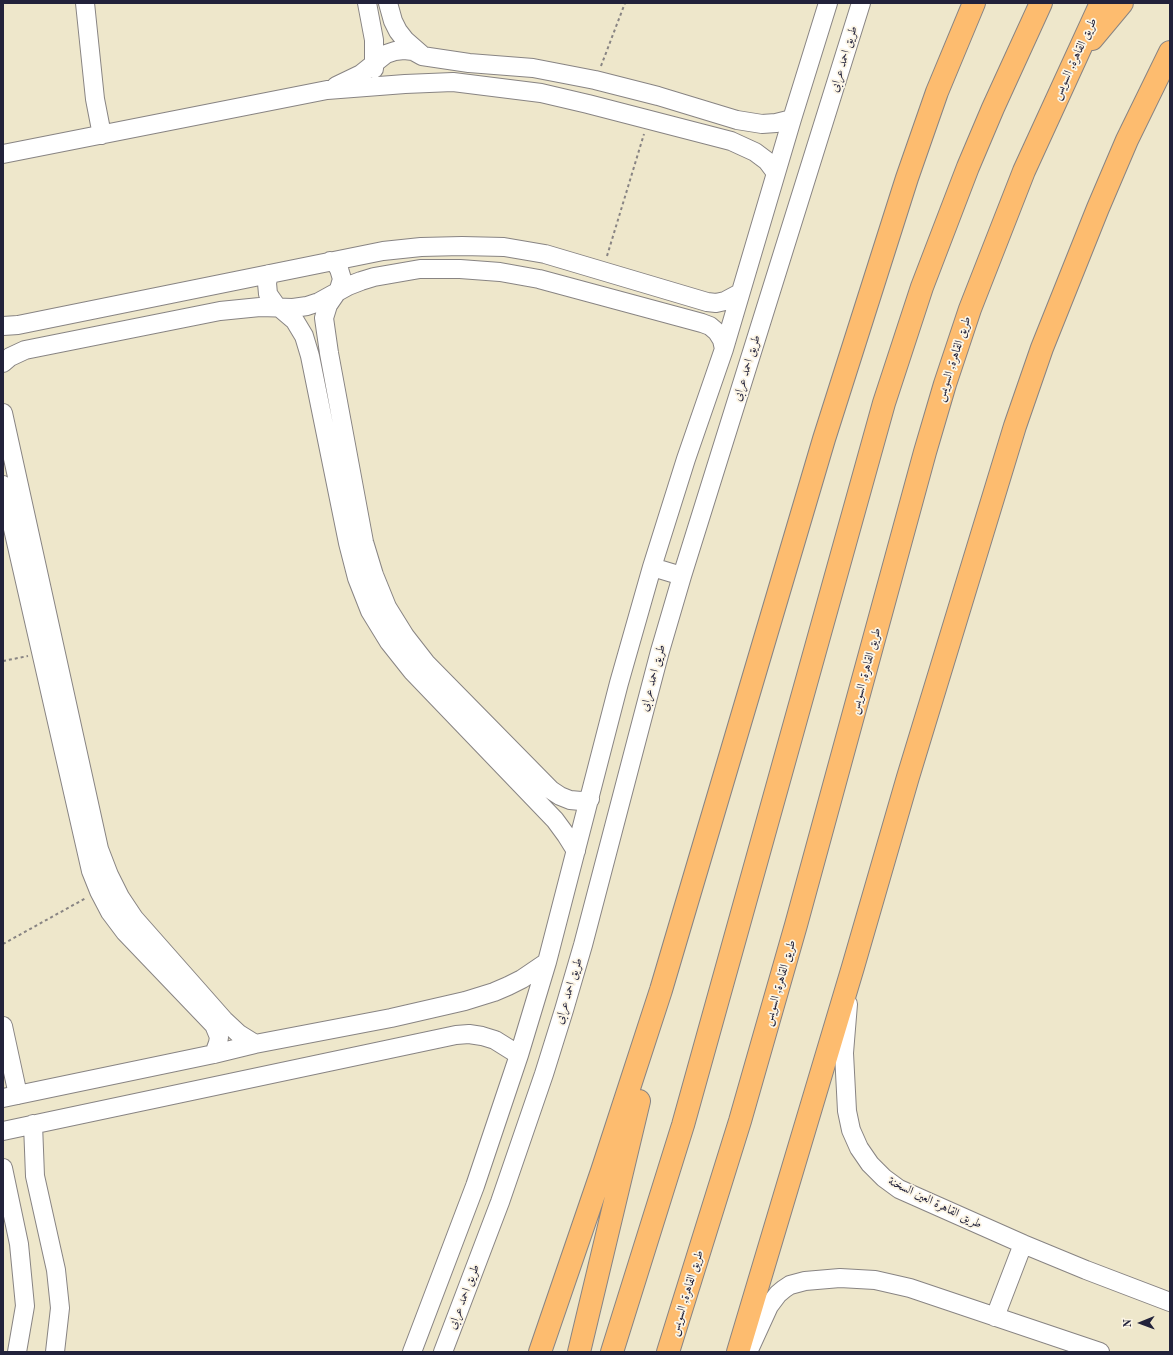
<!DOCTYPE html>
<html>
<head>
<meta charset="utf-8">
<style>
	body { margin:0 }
	#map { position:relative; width:1173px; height:1355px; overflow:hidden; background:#eee7cb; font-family:"Old Standard TT",serif }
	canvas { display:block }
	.frame { position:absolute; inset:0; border:4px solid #22223b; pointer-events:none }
	.north { position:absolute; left:1121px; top:1303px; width:40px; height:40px; -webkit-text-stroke:3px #fcf5e5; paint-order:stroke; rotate:269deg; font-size:11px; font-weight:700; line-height:16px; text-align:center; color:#22223b }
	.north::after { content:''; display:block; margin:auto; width:14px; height:18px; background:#22223b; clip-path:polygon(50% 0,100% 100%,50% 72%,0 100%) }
</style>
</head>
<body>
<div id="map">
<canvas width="1173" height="1355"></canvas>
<div class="frame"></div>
<div class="north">N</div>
</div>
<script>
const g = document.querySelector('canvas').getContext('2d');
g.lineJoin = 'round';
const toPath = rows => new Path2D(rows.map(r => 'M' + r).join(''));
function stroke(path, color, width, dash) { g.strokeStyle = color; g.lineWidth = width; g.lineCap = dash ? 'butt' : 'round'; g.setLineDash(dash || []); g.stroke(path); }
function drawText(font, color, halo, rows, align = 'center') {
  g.font = font + ' "Old Standard TT",Amiri,serif'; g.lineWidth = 3.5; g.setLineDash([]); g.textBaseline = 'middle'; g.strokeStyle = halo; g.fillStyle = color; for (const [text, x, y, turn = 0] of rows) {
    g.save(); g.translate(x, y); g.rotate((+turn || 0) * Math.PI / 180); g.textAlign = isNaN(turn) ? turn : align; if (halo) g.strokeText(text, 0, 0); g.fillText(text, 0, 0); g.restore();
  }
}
const path = toPath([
	[601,66,625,3],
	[607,256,644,134],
	[3,661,28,656],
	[3,944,86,898]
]);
const minor = toPath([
	[85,3,95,99,102,135],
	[367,3,374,40,374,69],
	[388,3,393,21,398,31,405,40,421,54],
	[336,86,361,74,386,54,395,51,404,50,413,51,422,56,469,63,533,68,595,80,658,96,737,120,762,124,776,123,792,119],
	[3,154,327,90,405,84,453,82,541,93,588,104,731,141,755,152,767,161,776,173],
	[330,261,336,264,339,269,342,279,339,289,328,305,324,318,329,353,364,542,374,575,387,607,405,636,426,663,551,790,560,796,570,800,581,801,590,799],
	[269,274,267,283,268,294,275,304,295,321,304,336,310,356,348,543,357,578,370,611,389,642,412,671,555,820,566,835,576,851],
	[3,326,18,325,383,251,421,247,462,246,504,247,545,254,707,302,716,303,725,301,740,293],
	[3,363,10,357,25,350,220,311,260,307,293,308,307,306,319,302,348,286,361,281,374,277,420,269,460,269,500,272,539,279,702,323,710,326,717,332,722,340,724,349],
	[3,413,99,849,109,875,120,897,134,918,224,1020,239,1034,255,1044],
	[3,485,91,871,99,891,110,912,125,932,214,1025,219,1037,218,1043,214,1054],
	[652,567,682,576],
	[848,1004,844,1053,847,1111,851,1130,859,1148,870,1164,884,1178,899,1189,917,1197,1023,1244,1086,1270,1170,1302],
	[3,1026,18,1095],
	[3,1098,214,1054,255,1044,391,1018,465,1001,494,992,508,986,522,979,547,962],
	[33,1124,35,1176,56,1270,60,1308,55,1352],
	[3,1131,456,1035,469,1034,482,1036,495,1040,519,1055],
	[3,1168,19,1244,25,1306,17,1352],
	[995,1317,1023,1244],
	[412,1352,475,1186,519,1055,547,962,619,683,652,567,686,459,724,349,792,119,828,3],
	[443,1352,500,1202,544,1074,564,1010,583,945,660,651,682,576,861,3],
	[748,1352,769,1306,778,1294,784,1289,790,1285,805,1281,840,1278,875,1280,910,1288,1100,1352]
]);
const highway = toPath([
	[1092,39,1122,3],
	[540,1352,602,1171,661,990,824,439,907,178,937,92,974,3],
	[579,1352,639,1101],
	[612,1352,683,1125,884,403,922,287,968,167,993,108,1041,3],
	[668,1352,740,1121,796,925,925,452,945,384,970,309,1024,171,1101,3],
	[738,1352,853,967,908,777,1015,426,1042,348,1098,208,1127,140,1170,52]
]);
const streetNames = [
	["طريق احمد عرابى",844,59,-73],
	["طريق القاهرة, السويس",1075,59,-65],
	["طريق القاهرة, السويس",954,359,-72],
	["طريق احمد عرابى",747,368,-73],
	["طريق القاهرة, السويس",866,671,-75],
	["طريق احمد عرابى",653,678,-75],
	["طريق القاهرة, السويس",780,983,-74],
	["طريق احمد عرابى",569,991,-73],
	["طريق القاهرة العين السخنة",935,1203,26],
	["طريق القاهرة, السويس",687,1293,-73],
	["طريق احمد عرابى",464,1297,-69]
];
stroke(minor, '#888483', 20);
stroke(highway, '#888483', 24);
stroke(path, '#888483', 2, [3, 3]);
stroke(minor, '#fff', 18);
stroke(highway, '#fdbc6f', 22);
drawText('12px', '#22223b', '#fcf5e5', streetNames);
</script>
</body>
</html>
